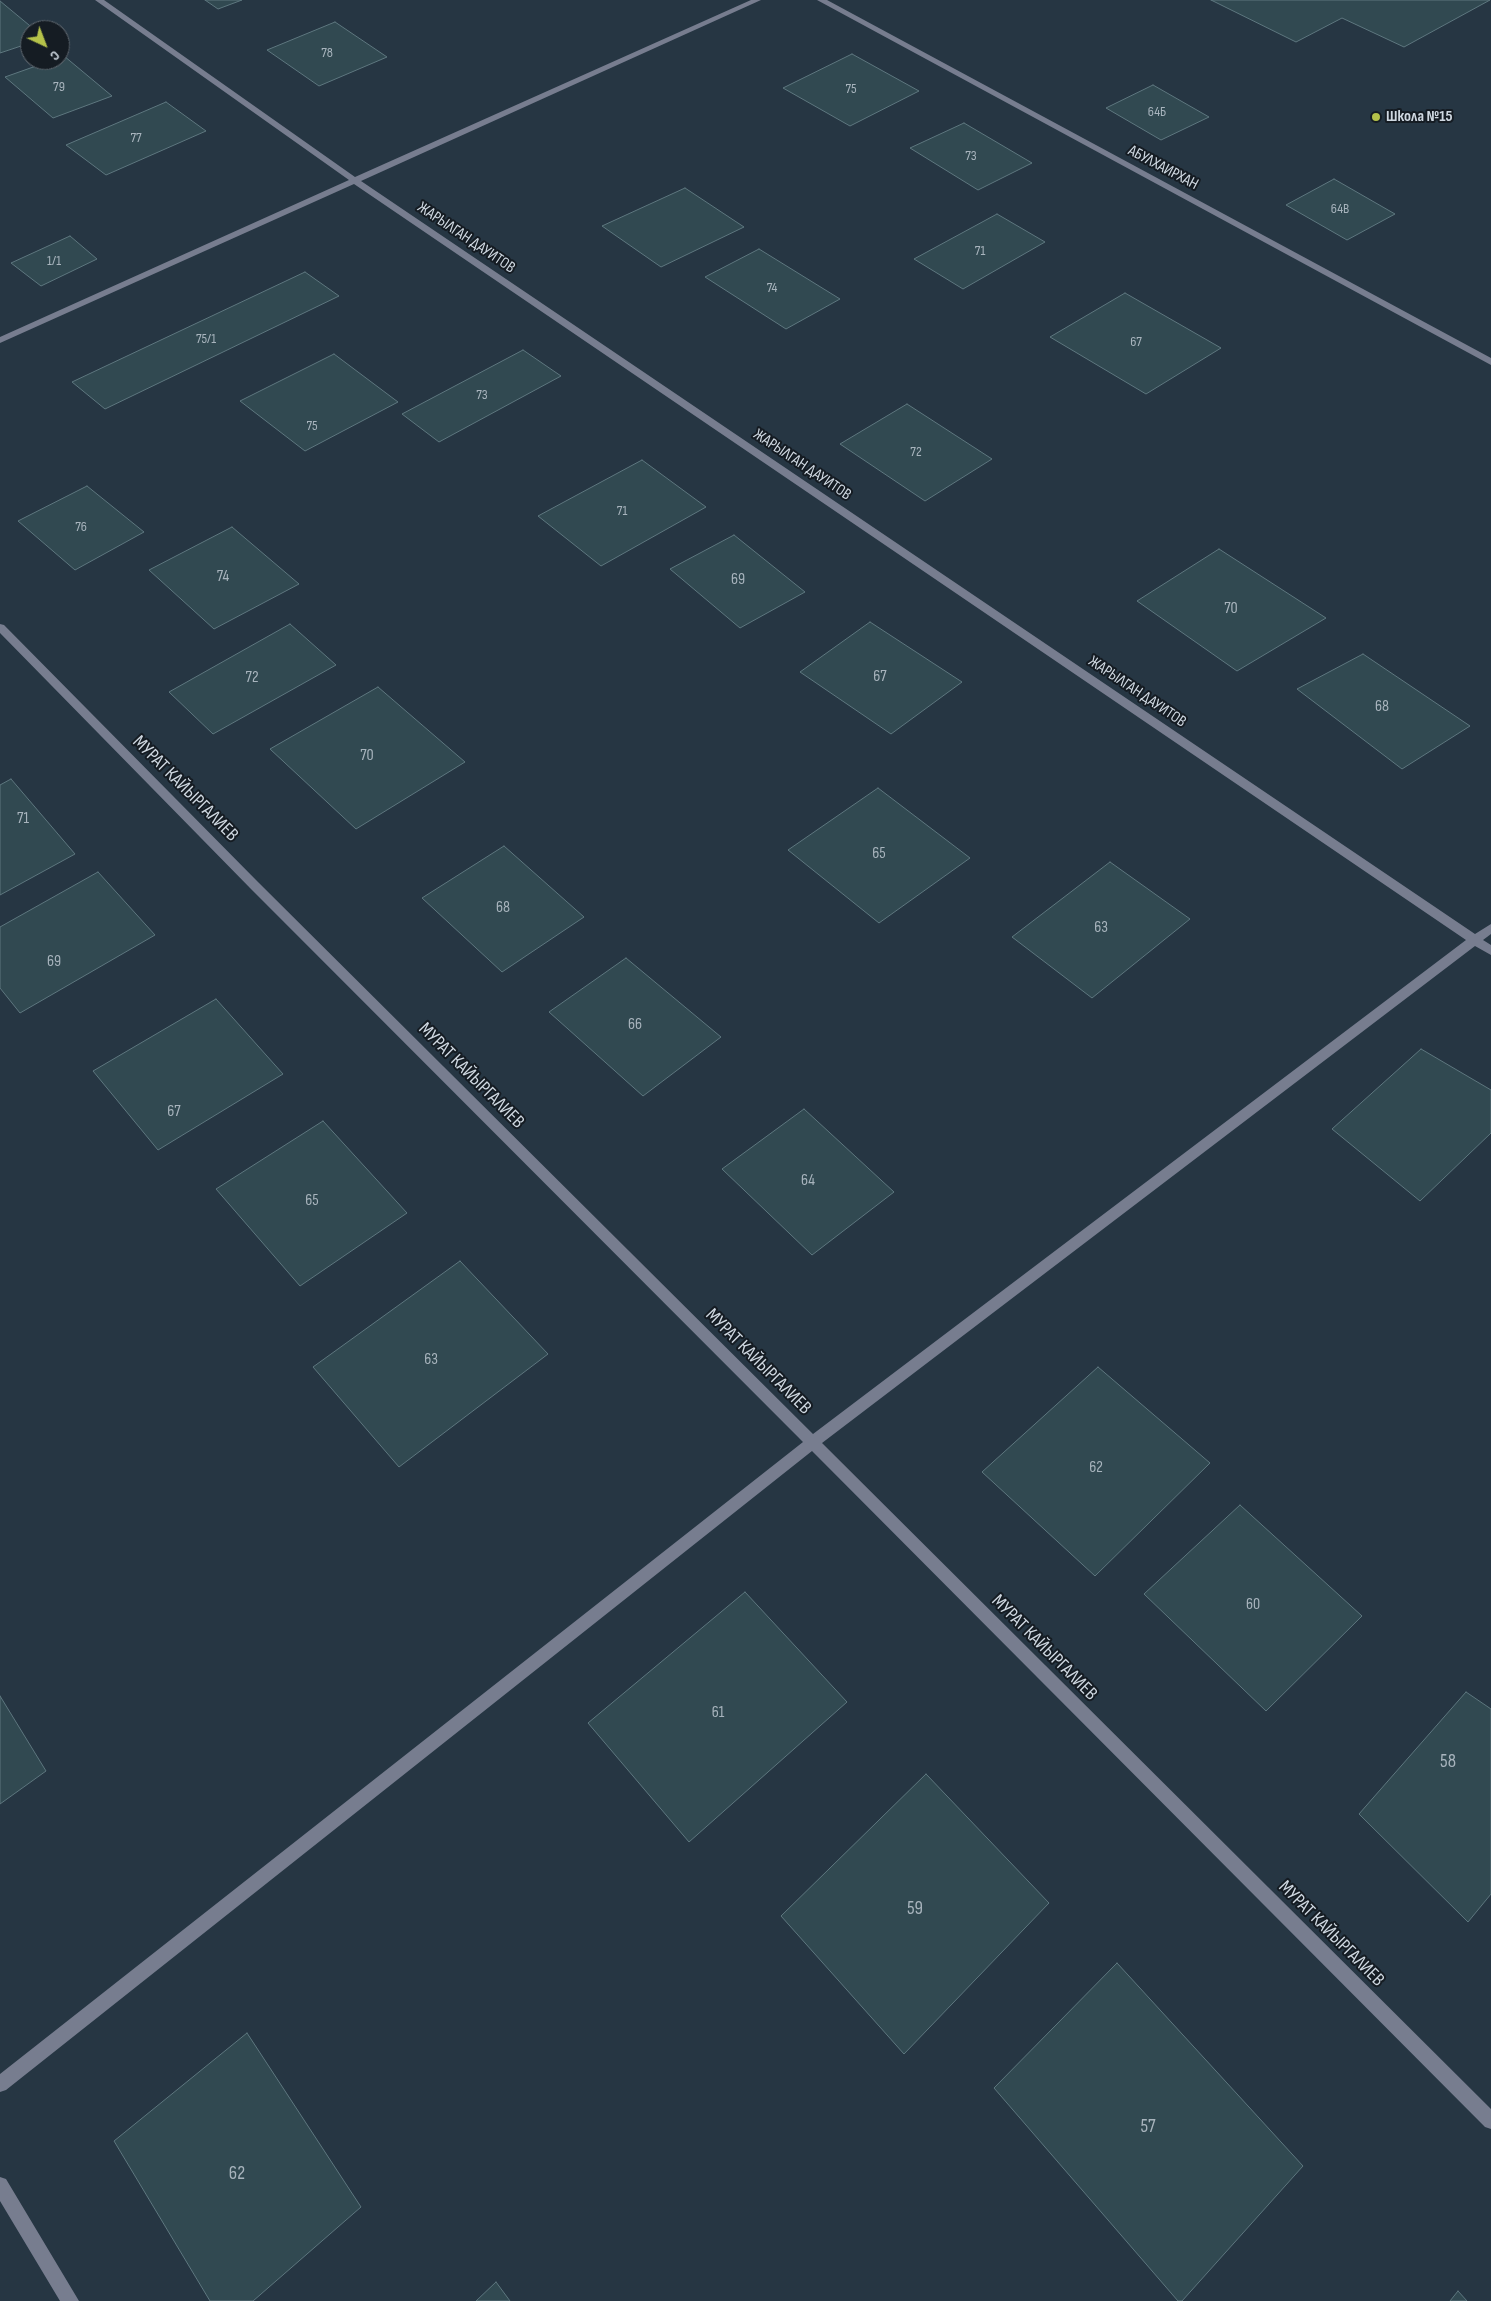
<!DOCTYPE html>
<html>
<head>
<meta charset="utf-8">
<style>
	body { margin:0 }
	#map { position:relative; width:1491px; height:2301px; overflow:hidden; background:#263643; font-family:"Sofia Sans Condensed",sans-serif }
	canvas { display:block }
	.north { position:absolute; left:20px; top:20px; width:50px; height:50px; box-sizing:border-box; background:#151c23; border:1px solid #5f676f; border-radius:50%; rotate:137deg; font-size:14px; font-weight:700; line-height:20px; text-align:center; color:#cfd8e1 }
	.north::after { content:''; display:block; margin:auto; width:18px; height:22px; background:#b5c24a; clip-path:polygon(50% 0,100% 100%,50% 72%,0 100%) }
</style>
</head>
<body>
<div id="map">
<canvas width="1491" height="2301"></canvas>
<div class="north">С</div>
</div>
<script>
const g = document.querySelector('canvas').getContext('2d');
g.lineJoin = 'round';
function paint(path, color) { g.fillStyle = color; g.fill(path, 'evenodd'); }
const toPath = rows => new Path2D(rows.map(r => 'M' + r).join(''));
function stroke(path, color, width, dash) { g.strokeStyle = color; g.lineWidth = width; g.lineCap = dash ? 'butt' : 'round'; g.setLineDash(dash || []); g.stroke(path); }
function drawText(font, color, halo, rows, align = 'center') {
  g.font = font + ' "Sofia Sans Condensed",sans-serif'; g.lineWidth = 4; g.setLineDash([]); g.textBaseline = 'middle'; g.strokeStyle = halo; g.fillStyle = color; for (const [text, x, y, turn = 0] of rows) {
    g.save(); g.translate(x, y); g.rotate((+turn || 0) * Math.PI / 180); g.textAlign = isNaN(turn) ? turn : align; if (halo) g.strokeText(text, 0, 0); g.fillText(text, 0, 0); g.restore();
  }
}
const building = toPath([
	[205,0,242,0,218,9,205,0],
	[1211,0,1490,0,1404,47,1342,18,1296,42,1211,0],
	[0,1,35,30,30,30,30,43,0,53,0,1],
	[335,22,387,57,319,86,267,50,335,22],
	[852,54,919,91,850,126,783,88,852,54],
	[64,56,112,96,53,118,5,77,53,60,60,60,60,57,64,56],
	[1153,85,1209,117,1161,140,1106,108,1153,85],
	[166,102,206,131,106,175,66,145,166,102],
	[964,123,1032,163,978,190,910,148,964,123],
	[1334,179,1395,214,1347,240,1286,205,1334,179],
	[685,188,744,227,661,267,602,226,685,188],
	[997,214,1045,242,963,289,914,259,997,214],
	[70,236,97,259,41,286,11,263,70,236],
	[759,249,840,299,786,329,705,277,759,249],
	[305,272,339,296,105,409,72,382,305,272],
	[1125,293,1221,348,1146,394,1050,337,1125,293],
	[523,350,561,376,439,442,402,414,523,350],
	[334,354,398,402,305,451,240,401,334,354],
	[907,404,992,459,925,501,840,444,907,404],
	[642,460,706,507,601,566,538,516,642,460],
	[87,486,144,532,75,570,18,521,87,486],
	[232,527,299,584,214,629,149,570,232,527],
	[734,535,805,592,740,628,670,569,734,535],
	[1219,549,1326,618,1237,671,1137,601,1219,549],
	[870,622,962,682,891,734,800,672,870,622],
	[290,624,336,665,213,734,169,692,290,624],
	[1363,654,1470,726,1402,769,1297,689,1363,654],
	[378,687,465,762,356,829,270,749,378,687],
	[11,779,75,854,0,895,0,785,11,779],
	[878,788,970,858,879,923,788,850,878,788],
	[504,846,584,917,502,972,422,898,504,846],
	[1110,862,1190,919,1092,998,1012,937,1110,862],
	[98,872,155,935,20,1013,0,988,0,927,98,872],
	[626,958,721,1037,643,1096,549,1012,626,958],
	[216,999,283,1074,158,1150,93,1071,216,999],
	[1421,1049,1491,1090,1491,1133,1420,1201,1332,1129,1421,1049],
	[804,1109,894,1192,812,1255,722,1169,804,1109],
	[323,1121,407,1213,300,1286,216,1189,323,1121],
	[460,1261,548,1354,399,1467,313,1367,460,1261],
	[1098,1367,1210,1463,1095,1576,982,1472,1098,1367],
	[1240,1505,1362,1616,1266,1711,1144,1594,1240,1505],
	[745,1592,847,1702,689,1842,588,1723,745,1592],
	[1466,1692,1491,1709,1491,1894,1468,1922,1359,1814,1466,1692],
	[0,1696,46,1771,0,1804,0,1696],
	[926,1774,1049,1903,904,2054,781,1916,926,1774],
	[1117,1963,1303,2166,1182,2301,1178,2301,994,2088,1117,1963],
	[247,2033,361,2207,253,2301,210,2301,114,2141,247,2033],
	[496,2282,510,2301,476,2301,496,2282],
	[1458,2291,1467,2301,1450,2301,1458,2291]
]);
const minor = toPath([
	[95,0,104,0,355,177,751,0,761,0,361,181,1475,934,1491,924,1491,934,1483,940,1491,945,1491,955,1475,946,822,1443,1491,2109,1491,2129,1485,2127,812,1451,6,2090,0,2092,0,2074,803,1442,250,888,0,633,0,624,4,625,258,882,813,1434,1466,940,354,184,0,343,0,337,349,180,95,0],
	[817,0,827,0,1491,358,1491,365,817,0],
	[0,2177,6,2179,79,2301,60,2301,0,2201,0,2177]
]);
const markers = [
	[1376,117,5,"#b5c24a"]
];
const farNumbernames = [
	["78",327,53],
	["79",59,87],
	["75",851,89],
	["64Б",1157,112],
	["77",136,138],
	["73",971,156],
	["64В",1340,209],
	["71",980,251],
	["1/1",54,261],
	["74",772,288],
	["75/1",206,339],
	["67",1136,342],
	["73",482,395],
	["75",312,426],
	["72",916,452],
	["71",622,511],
	["76",81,527]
];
const farPoinames = [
	["Школа №15",1386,117]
];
const farStreetnames = [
	["АБУЛХАИРХАН",1163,168,28],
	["ЖАРЫЛГАН ДАУИТОВ",466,238,34],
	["ЖАРЫЛГАН ДАУИТОВ",802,465,34],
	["ЖАРЫЛГАН ДАУИТОВ",1137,692,34]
];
const numberNames = [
	["74",223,577],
	["69",738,580],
	["70",1231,609],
	["67",880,677],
	["72",252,678],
	["68",1382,707],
	["70",367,756],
	["71",23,819],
	["65",879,854],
	["68",503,908],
	["63",1101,928],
	["69",54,962],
	["66",635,1025],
	["67",174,1112],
	["64",808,1181],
	["65",312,1201],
	["63",431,1360],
	["62",1096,1468],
	["60",1253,1605],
	["61",718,1713]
];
const streetNames = [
	["МУРАТ КАЙЫРГАЛИЕВ",185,789,45],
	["МУРАТ КАЙЫРГАЛИЕВ",471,1076,45],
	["МУРАТ КАЙЫРГАЛИЕВ",758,1362,45],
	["МУРАТ КАЙЫРГАЛИЕВ",1044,1648,45],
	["МУРАТ КАЙЫРГАЛИЕВ",1331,1934,45]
];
const nearNumbernames = [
	["58",1448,1762],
	["59",915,1909],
	["57",1148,2127],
	["62",237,2174]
];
paint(building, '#314951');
stroke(building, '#5e777f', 1);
paint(minor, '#777d8f');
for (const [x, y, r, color] of markers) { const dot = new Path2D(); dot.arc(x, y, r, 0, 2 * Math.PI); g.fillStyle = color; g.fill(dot); stroke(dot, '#151c23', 2); }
drawText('14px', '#a8b4bd', null, farNumbernames);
drawText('bold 16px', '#cfd8e1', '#151c23', farPoinames, 'left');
drawText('16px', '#cfd8e1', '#151c23', farStreetnames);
drawText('16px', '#a8b4bd', null, numberNames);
drawText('19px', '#cfd8e1', '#151c23', streetNames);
drawText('19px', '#a8b4bd', null, nearNumbernames);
</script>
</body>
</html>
